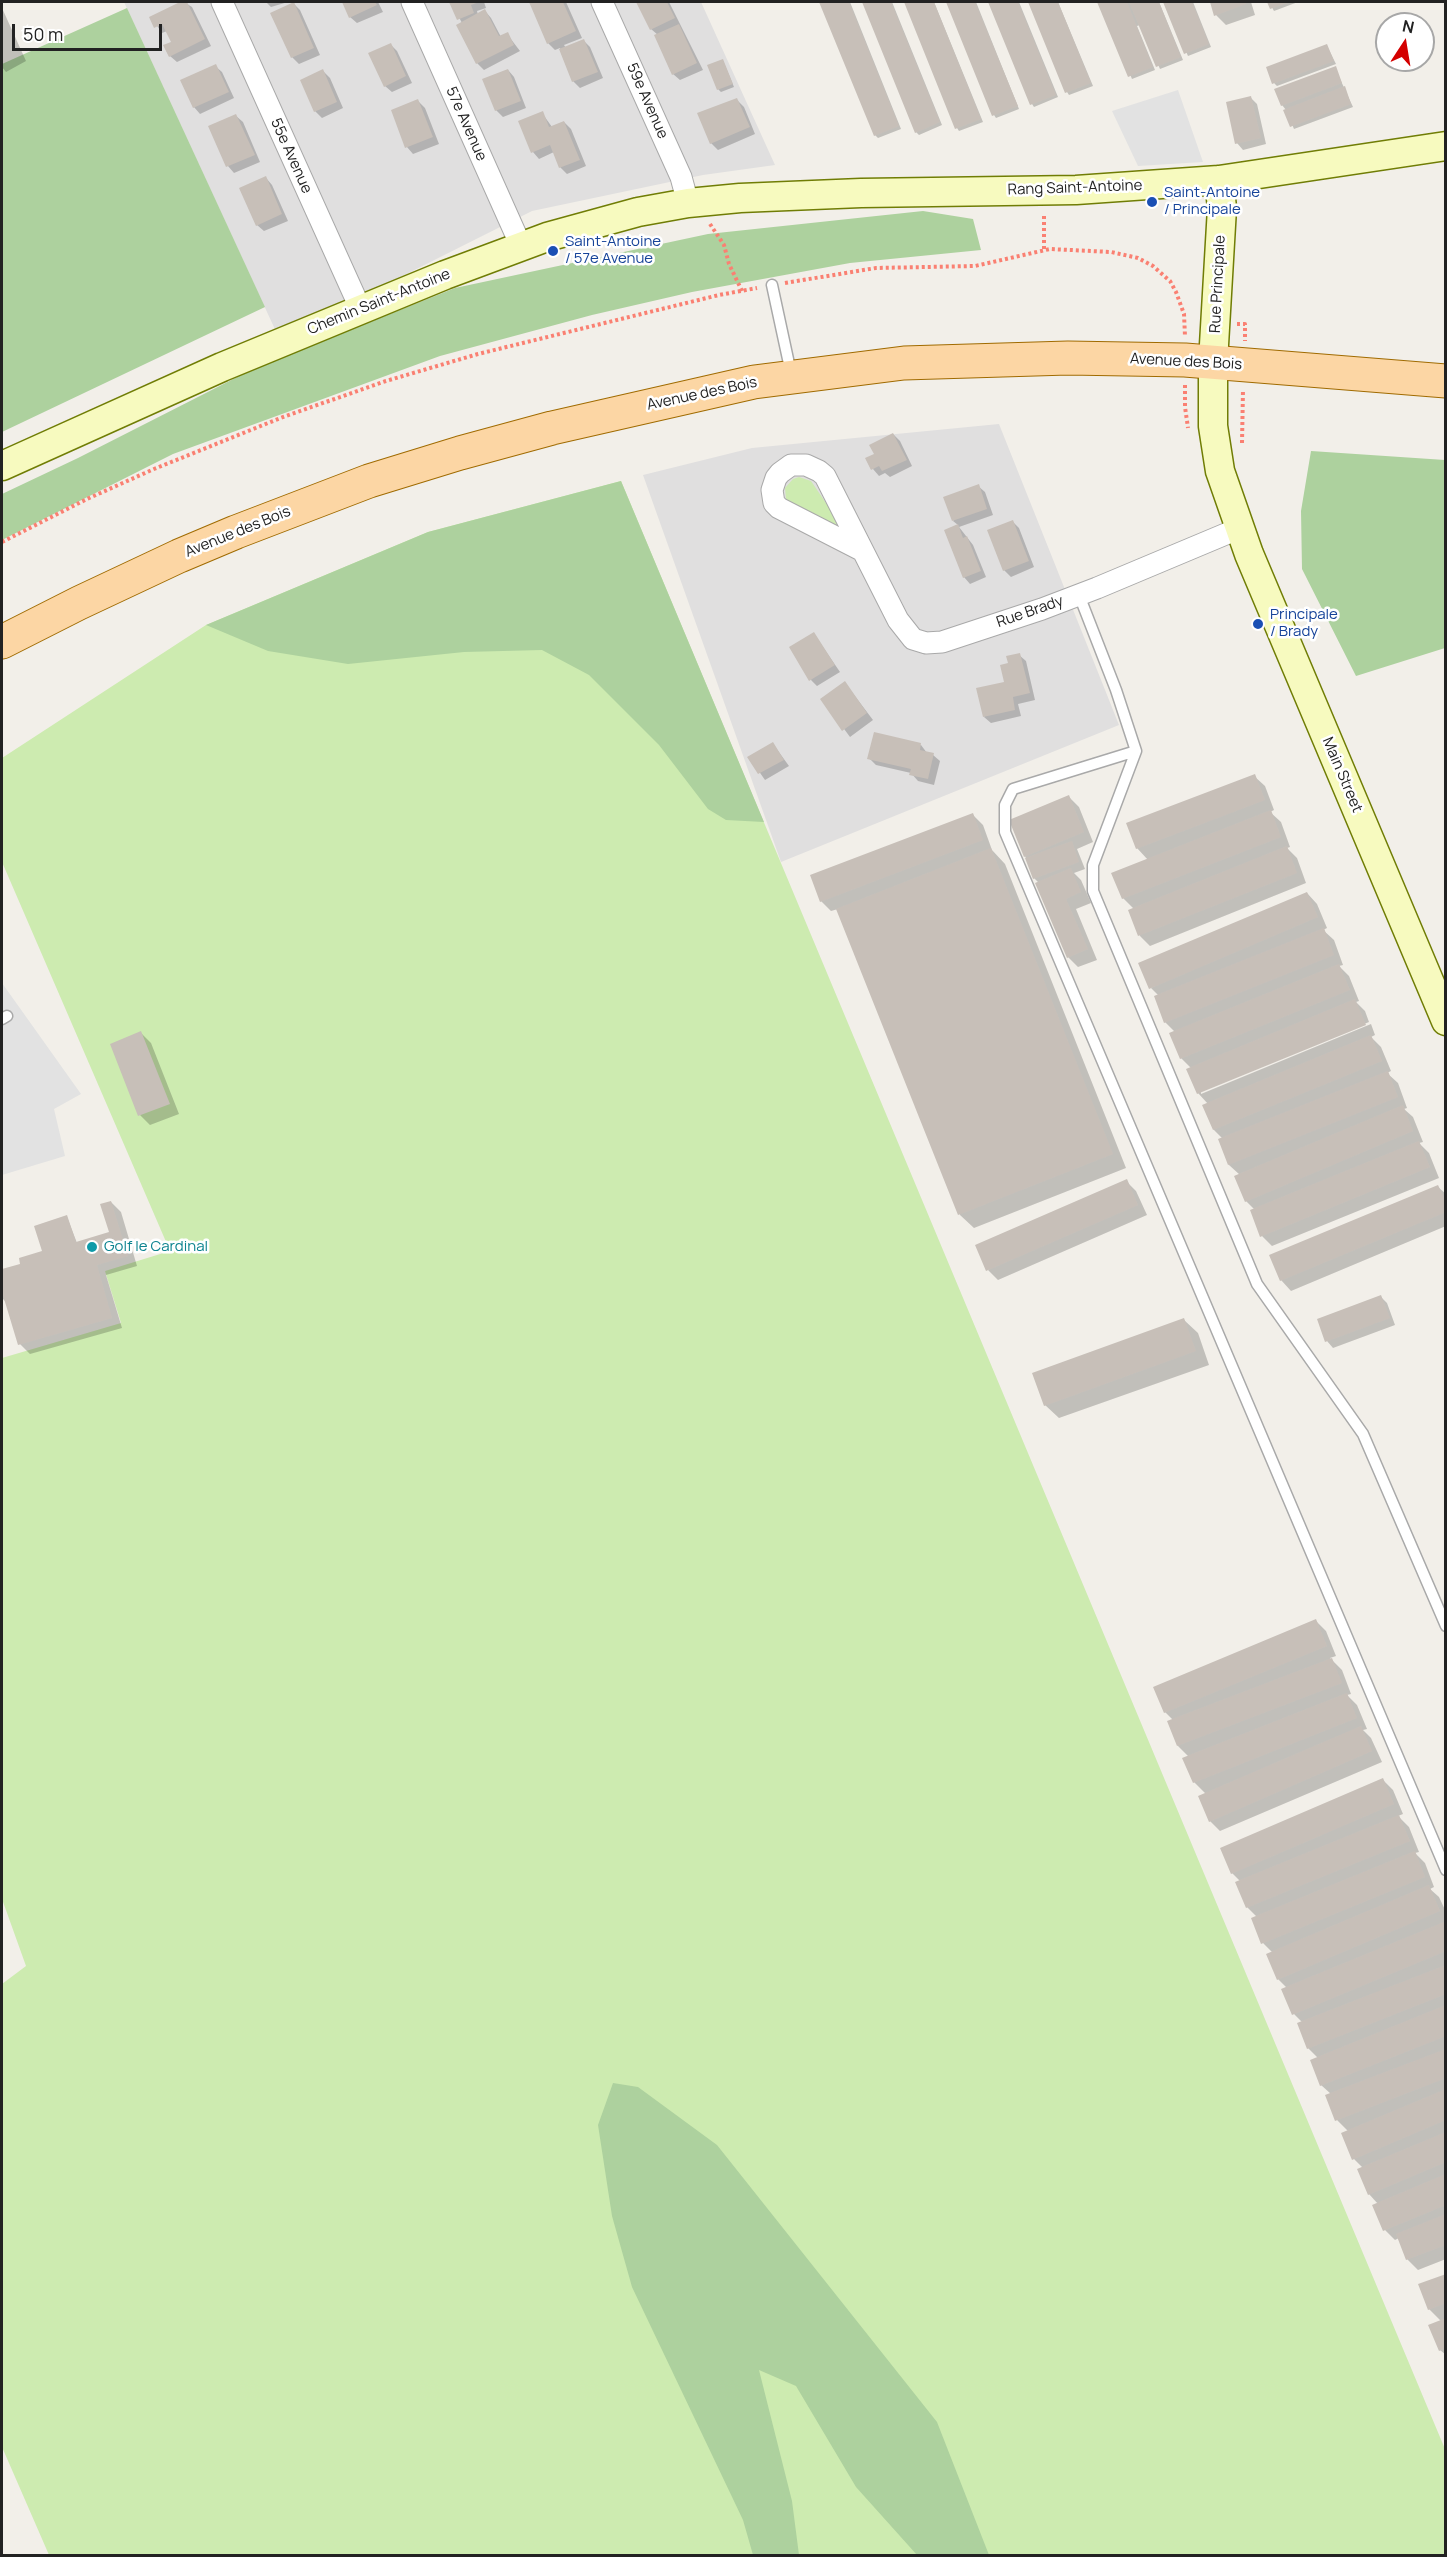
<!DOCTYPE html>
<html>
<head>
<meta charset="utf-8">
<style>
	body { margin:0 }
	#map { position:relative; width:1447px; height:2557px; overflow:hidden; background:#f2efe9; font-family:Manrope,sans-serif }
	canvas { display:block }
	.frame { position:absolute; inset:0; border:3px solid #222; pointer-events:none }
	.north { position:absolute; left:1375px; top:12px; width:60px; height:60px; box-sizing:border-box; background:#fff; border:2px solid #a7a7a7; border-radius:50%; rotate:12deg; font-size:16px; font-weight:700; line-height:24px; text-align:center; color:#222 }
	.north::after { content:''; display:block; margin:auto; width:21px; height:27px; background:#d40000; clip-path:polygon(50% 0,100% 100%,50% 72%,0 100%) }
	.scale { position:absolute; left:12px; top:24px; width:150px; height:27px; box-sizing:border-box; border:3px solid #222; border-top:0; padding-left:8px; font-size:18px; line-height:21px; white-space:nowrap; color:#222; -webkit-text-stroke:4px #fff; paint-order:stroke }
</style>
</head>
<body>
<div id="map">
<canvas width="1447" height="2557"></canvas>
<div class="frame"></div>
<div class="north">N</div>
<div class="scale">50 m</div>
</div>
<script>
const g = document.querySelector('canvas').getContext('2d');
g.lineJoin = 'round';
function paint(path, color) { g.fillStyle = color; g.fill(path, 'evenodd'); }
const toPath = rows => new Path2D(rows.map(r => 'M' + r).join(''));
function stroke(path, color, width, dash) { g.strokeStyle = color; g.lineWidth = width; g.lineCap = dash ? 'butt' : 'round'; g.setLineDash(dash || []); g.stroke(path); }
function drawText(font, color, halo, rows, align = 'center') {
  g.font = font + ' Manrope,sans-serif'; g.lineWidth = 5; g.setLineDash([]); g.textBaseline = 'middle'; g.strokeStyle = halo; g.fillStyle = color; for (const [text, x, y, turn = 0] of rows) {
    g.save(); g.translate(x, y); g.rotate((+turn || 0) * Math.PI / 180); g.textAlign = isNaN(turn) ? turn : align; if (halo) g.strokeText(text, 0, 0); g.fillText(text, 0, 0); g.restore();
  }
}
const residential = toPath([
	[124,2,701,2,775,165,703,175,532,211,279,338],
	[999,424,1119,725,781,862,643,475,752,448]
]);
const grass = toPath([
	[799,477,811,481,843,528,840,531,790,503,786,499,785,488,793,479],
	[621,481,1445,2449,1445,2555,49,2555,2,2447,2,1984,26,1966,2,1899,2,1358,121,1323,105,1271,170,1251,2,862,2,758,206,625,428,532]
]);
const forest = toPath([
	[127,8,265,307,2,432,2,64],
	[923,211,973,219,981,250,850,263,692,292,592,315,440,356,173,454,2,540,2,494,78,458,255,368,455,288,708,234],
	[1311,451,1445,460,1445,648,1356,676,1302,569,1301,511],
	[621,481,764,822,726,820,708,809,659,745,589,675,542,650,464,652,348,664,268,651,206,625,428,532],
	[613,2083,638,2087,717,2145,937,2422,989,2555,917,2555,856,2487,796,2386,759,2370,792,2501,799,2555,753,2555,743,2520,632,2287,612,2216,598,2125]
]);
const parking = toPath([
	[1178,90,1203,162,1138,166,1112,111],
	[2,983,81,1094,54,1109,65,1156,2,1175]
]);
const shadow = toPath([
	[184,2,192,7,211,46,177,62,170,56,173,42,167,31,162,33,151,17],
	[266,2,288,2,271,7],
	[344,2,378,2,383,12,357,23,350,17],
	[451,2,484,2,486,8,477,11,478,15,485,11,491,18,501,37,507,34,520,51,484,70,477,63,462,23],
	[530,2,566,2,582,38,564,45,566,48,584,41,590,47,603,78,580,88,573,81,560,48,555,50,548,43],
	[637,2,669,2,703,70,680,80,673,74,658,35,651,29],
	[821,2,850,2,901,129,878,138,875,135],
	[863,2,892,2,942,125,919,135,916,132],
	[906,2,934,2,983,122,959,131,957,128],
	[947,2,976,2,1019,109,996,118,994,115],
	[990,2,1019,2,1058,97,1034,107,1032,104],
	[1030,2,1058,2,1093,86,1069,95,1067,92],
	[1099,2,1159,2,1183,60,1160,69,1140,25,1137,26,1155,70,1132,79],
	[1164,2,1193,2,1211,47,1188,56],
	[1211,2,1251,2,1255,15,1226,25,1216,15],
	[1269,2,1298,2,1274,11],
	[294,4,300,10,320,55,299,64,292,57],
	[2,8,26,61,6,72,2,67],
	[391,45,397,51,412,83,392,92,385,86],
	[1327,46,1336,64,1277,86,1274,83],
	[723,61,734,87,721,92,718,89],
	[215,66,222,72,234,98,200,114,194,107],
	[1335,68,1353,107,1294,129,1286,110,1282,105],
	[508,70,514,77,526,108,503,117,496,110],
	[323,71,330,78,343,108,322,118,315,111],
	[1251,98,1257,104,1266,144,1243,150,1237,143],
	[737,100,744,107,755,134,718,150,711,143],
	[418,101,425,108,439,144,413,154,407,147],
	[542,113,552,127,564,122,571,129,586,166,567,174,560,167,554,152,539,159,533,152],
	[236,116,243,122,260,162,234,173,228,166,210,127],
	[266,178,272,185,288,221,264,231,257,225],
	[893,434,900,441,912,466,890,477,885,473,879,476,873,469,876,455],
	[978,486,985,492,993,515,959,527,973,545,986,577,970,584,964,577,958,525,953,521],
	[1013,522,1019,528,1034,567,1011,577,1004,570],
	[814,634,840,672,817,686,811,680],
	[1019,655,1026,661,1035,700,1018,704,1021,716,991,723,984,717,1006,683,1009,665],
	[845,683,873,720,850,737,822,699],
	[773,744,789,766,765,780,749,757],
	[921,745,927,753,933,755,940,761,934,785,918,781,911,773,876,765,869,758],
	[1254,776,1265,786,1274,810,1270,812,1281,822,1290,847,1287,848,1297,858,1306,883,1150,946,1140,936,1130,911,1134,909,1123,898,1148,860,1137,848],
	[1069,797,1079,807,1093,842,1077,849,1085,869,1074,873,1081,880,1091,903,1076,909,1097,960,1078,967,1068,957,1039,883,1034,878,1025,856],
	[973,815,983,825,992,850,1005,864,1126,1168,974,1228,960,1215,838,909,831,911,821,901],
	[1307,893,1317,904,1327,928,1323,930,1334,940,1343,965,1339,966,1349,976,1359,1001,1356,1002,1365,1011,1369,1022,1201,1091,1201,1094,1371,1024,1375,1035,1371,1037,1381,1047,1391,1071,1387,1073,1398,1083,1407,1108,1404,1109,1413,1117,1423,1142,1419,1143,1429,1153,1439,1178,1272,1246,1262,1236,1255,1210,1246,1201,1240,1175,1229,1165,1220,1140,1223,1139,1214,1130,1204,1105,1208,1104,1198,1093,1191,1068,1181,1058,1175,1032,1165,1022,1159,996,1151,988],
	[141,1033,151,1043,179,1114,150,1125,140,1115],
	[1126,1181,1136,1191,1147,1215,998,1280,988,1270],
	[1438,1187,1446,1194,1446,1226,1291,1291,1281,1280],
	[111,1202,121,1212,137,1266,106,1275,122,1328,30,1354,20,1344,7,1303,2,1298,2,1271,22,1265,44,1252,67,1217,77,1243,110,1233],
	[1380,1296,1387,1303,1395,1325,1333,1348,1327,1341],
	[1184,1320,1198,1333,1209,1365,1059,1418,1045,1405],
	[1316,1621,1326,1631,1336,1656,1330,1658,1342,1670,1351,1694,1347,1695,1357,1705,1367,1729,1363,1730,1371,1738,1382,1762,1220,1831,1210,1821,1206,1794,1194,1782,1189,1757,1178,1746,1173,1720,1165,1712],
	[1383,1780,1393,1790,1403,1814,1398,1816,1409,1827,1419,1852,1415,1853,1425,1863,1434,1887,1430,1889,1439,1897,1446,1912,1446,2259,1418,2270,1407,2259,1399,2238,1395,2240,1385,2230,1378,2204,1369,2194,1363,2168,1354,2159,1348,2131,1337,2120,1331,2094,1321,2085,1318,2058,1308,2048,1303,2023,1294,2014,1287,1988,1278,1979,1273,1953,1263,1943,1257,1917,1247,1907,1240,1881,1232,1873],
	[1446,2275,1446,2355,1440,2350,1441,2321,1429,2309]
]);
const building = toPath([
	[180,2,187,2,205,39,169,57,163,45,171,42,162,24,154,28,149,17],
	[294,2,314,48,291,58,270,13],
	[342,2,375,2,377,5,349,18],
	[449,2,479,2,471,5,474,13,457,20],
	[529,2,563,2,576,31,547,44],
	[636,2,667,2,675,18,650,30],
	[819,2,849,2,899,126,874,136],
	[862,2,891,2,940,122,915,133],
	[904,2,934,2,981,119,955,129],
	[946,2,975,2,1018,106,992,116],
	[988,2,1018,2,1056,95,1030,105],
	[1028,2,1058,2,1091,83,1065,93],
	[1097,2,1127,2,1153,67,1128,77],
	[1129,2,1159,2,1181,57,1156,67],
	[1163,2,1192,2,1209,44,1184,54],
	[1210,2,1245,2,1246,4,1214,16],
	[1267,2,1290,2,1270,9],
	[485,9,499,36,508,32,514,45,476,64,456,25],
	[679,24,697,63,672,75,654,35],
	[584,39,598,72,572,82,559,49],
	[391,43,406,76,384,87,368,53],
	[1327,44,1334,61,1272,84,1266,67],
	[723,59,733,84,717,90,707,65],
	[216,64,229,92,193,108,180,80],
	[1336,66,1342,83,1281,106,1274,89],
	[323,69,337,102,314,112,300,80],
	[508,69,521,101,495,111,482,79],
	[1345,86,1351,104,1290,127,1283,110],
	[1251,96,1261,138,1235,144,1226,102],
	[737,98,750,127,710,144,697,113],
	[418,99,433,137,405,148,391,110],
	[543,111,549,127,564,121,580,160,559,168,550,145,531,153,518,121],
	[236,114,255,155,226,167,208,126],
	[266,176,282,214,256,226,239,188],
	[893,433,907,460,882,471,879,466,871,470,865,458,874,454,869,445],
	[979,484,987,509,952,521,943,497],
	[1013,520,1029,561,1003,571,987,530],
	[958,524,963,538,967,536,981,571,963,578,944,530],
	[814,632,835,665,809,681,789,647],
	[1020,653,1030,693,1013,697,1015,710,983,717,976,688,1004,682,1000,665,1008,663,1006,656],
	[845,681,867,713,842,731,820,699],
	[874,732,921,743,920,750,934,753,928,779,909,775,911,769,867,759],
	[773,742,784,760,758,774,747,757],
	[1255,774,1265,800,1136,849,1126,823],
	[1069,795,1084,832,1024,857,1009,820],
	[1271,810,1281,837,1122,899,1111,873],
	[973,813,983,840,820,902,810,875],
	[1072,841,1079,862,1033,879,1025,858],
	[1287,846,1297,873,1138,936,1128,910],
	[991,848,1113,1154,958,1215,836,909],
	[1071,868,1081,892,1066,899,1088,949,1067,958,1035,883],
	[1307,892,1318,917,1149,989,1138,963],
	[1324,928,1334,955,1164,1023,1154,996],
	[1339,964,1350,990,1180,1059,1169,1033],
	[1355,999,1366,1025,1197,1094,1186,1069],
	[141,1031,170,1104,138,1116,110,1044],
	[1371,1035,1382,1061,1213,1130,1202,1105],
	[1388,1071,1398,1097,1228,1165,1218,1139],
	[1403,1105,1413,1131,1245,1202,1234,1176],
	[1419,1141,1430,1167,1260,1237,1250,1210],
	[1127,1179,1138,1205,986,1271,975,1245],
	[1438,1185,1446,1202,1446,1212,1280,1281,1269,1255],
	[111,1201,128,1256,97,1265,112,1318,18,1345,2,1292,2,1269,20,1264,19,1258,42,1251,34,1226,67,1215,76,1242,109,1232,100,1204],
	[1381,1295,1390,1318,1325,1342,1317,1319],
	[1184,1318,1196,1351,1044,1406,1032,1373],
	[1316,1619,1327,1646,1164,1713,1153,1687],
	[1332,1658,1342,1683,1177,1746,1167,1721],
	[1347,1693,1357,1718,1193,1783,1182,1758],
	[1361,1726,1372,1751,1209,1822,1198,1796],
	[1383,1778,1394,1804,1231,1874,1220,1848],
	[1399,1815,1410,1841,1246,1908,1235,1882],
	[1415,1851,1425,1877,1261,1944,1251,1918],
	[1429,1885,1440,1911,1277,1980,1266,1954],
	[1444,1922,1446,1951,1292,2015,1281,1989],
	[1446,1965,1446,1994,1307,2049,1297,2023],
	[1446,2005,1446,2036,1320,2086,1310,2060],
	[1446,2049,1446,2078,1335,2121,1325,2095],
	[1446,2089,1446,2120,1352,2160,1341,2133],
	[1446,2132,1446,2162,1368,2195,1357,2169],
	[1446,2174,1446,2205,1383,2231,1372,2205],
	[1446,2214,1446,2245,1406,2260,1396,2234],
	[1446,2274,1446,2303,1428,2310,1418,2284],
	[1446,2318,1446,2348,1439,2351,1428,2325]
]);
const path = toPath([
	[710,224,724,245,729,264,742,291],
	[1044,249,1044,214],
	[785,283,876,268,975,266,1050,249,1111,252,1138,258,1153,266,1170,281,1176,292,1184,314,1185,336],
	[1237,324,1245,324,1245,341],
	[1185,385,1185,407,1188,428],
	[1242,443,1243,390],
	[2,542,87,499,154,469,283,417,386,381,478,354,719,295,757,288]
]);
const lane = toPath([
	[772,285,791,373],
	[1079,595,1116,690,1136,751,1093,865,1093,891,1257,1284,1363,1434,1446,1626],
	[1136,751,1013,789,1005,805,1005,832,1446,1870],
	[2,1019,7,1016]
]);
const street = toPath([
	[222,2,361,310],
	[412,2,521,246],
	[602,2,681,177,688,203],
	[861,550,779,508,774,503,772,490,776,478,780,473,791,465,806,465,819,471,825,476,898,620,913,639,926,643,942,642,1042,609,1097,588,1240,528]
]);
const secondary = toPath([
	[1219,180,1222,208,1213,362,1213,426,1220,471,1249,554,1446,1021],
	[2,466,222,367,445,275,547,237,638,212,688,203,740,198,861,193,1076,190,1219,180,1446,146]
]);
const primary = toPath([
	[2,642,79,603,179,556,236,532,369,481,460,453,552,428,754,382,904,363,1068,358,1185,360,1446,381]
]);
const markers = [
	[1152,202,6,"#1a4fb4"],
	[553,251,6,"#1a4fb4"],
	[1258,624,6,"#1a4fb4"],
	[92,1247,6,"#0f9aa8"]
];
const streetNames = [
	["59e Avenue",647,101,66],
	["57e Avenue",466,124,66],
	["55e Avenue",291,156,66],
	["Rang Saint-Antoine",1075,188,-2],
	["Rue Principale",1218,284,-87],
	["Chemin Saint-Antoine",379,302,-22],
	["Avenue des Bois",1186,362,3],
	["Avenue des Bois",702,394,-12],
	["Avenue des Bois",238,532,-22],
	["Rue Brady",1030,612,-19],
	["Main Street",1342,775,67]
];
const transitNames = [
	["Saint-Antoine",1164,193],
	["/ Principale",1164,210],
	["Saint-Antoine",565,242],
	["/ 57e Avenue",565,259],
	["Principale",1270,615],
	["/ Brady",1270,632]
];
const cultureNames = [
	["Golf le Cardinal",104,1247]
];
paint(residential, '#e0dfdf');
paint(grass, '#cdebb0');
paint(forest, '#add19e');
paint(parking, '#e2e2e2');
paint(shadow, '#0003');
paint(building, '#c7bfb8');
stroke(lane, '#a9a9a9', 13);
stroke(street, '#a9a9a9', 23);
stroke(secondary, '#707d05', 31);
stroke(primary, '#a06b00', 35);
stroke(path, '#fa8072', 4, [3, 3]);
stroke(lane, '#fff', 10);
stroke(street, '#fff', 21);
stroke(secondary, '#f7fabf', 28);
stroke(primary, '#fcd6a4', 33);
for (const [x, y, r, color] of markers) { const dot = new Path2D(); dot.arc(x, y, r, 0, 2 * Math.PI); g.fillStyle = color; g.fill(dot); stroke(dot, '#fff', 2); }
drawText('15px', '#222', '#fff', streetNames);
drawText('15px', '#164399', '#fff', transitNames, 'left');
drawText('15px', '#0d838f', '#fff', cultureNames, 'left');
</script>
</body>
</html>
